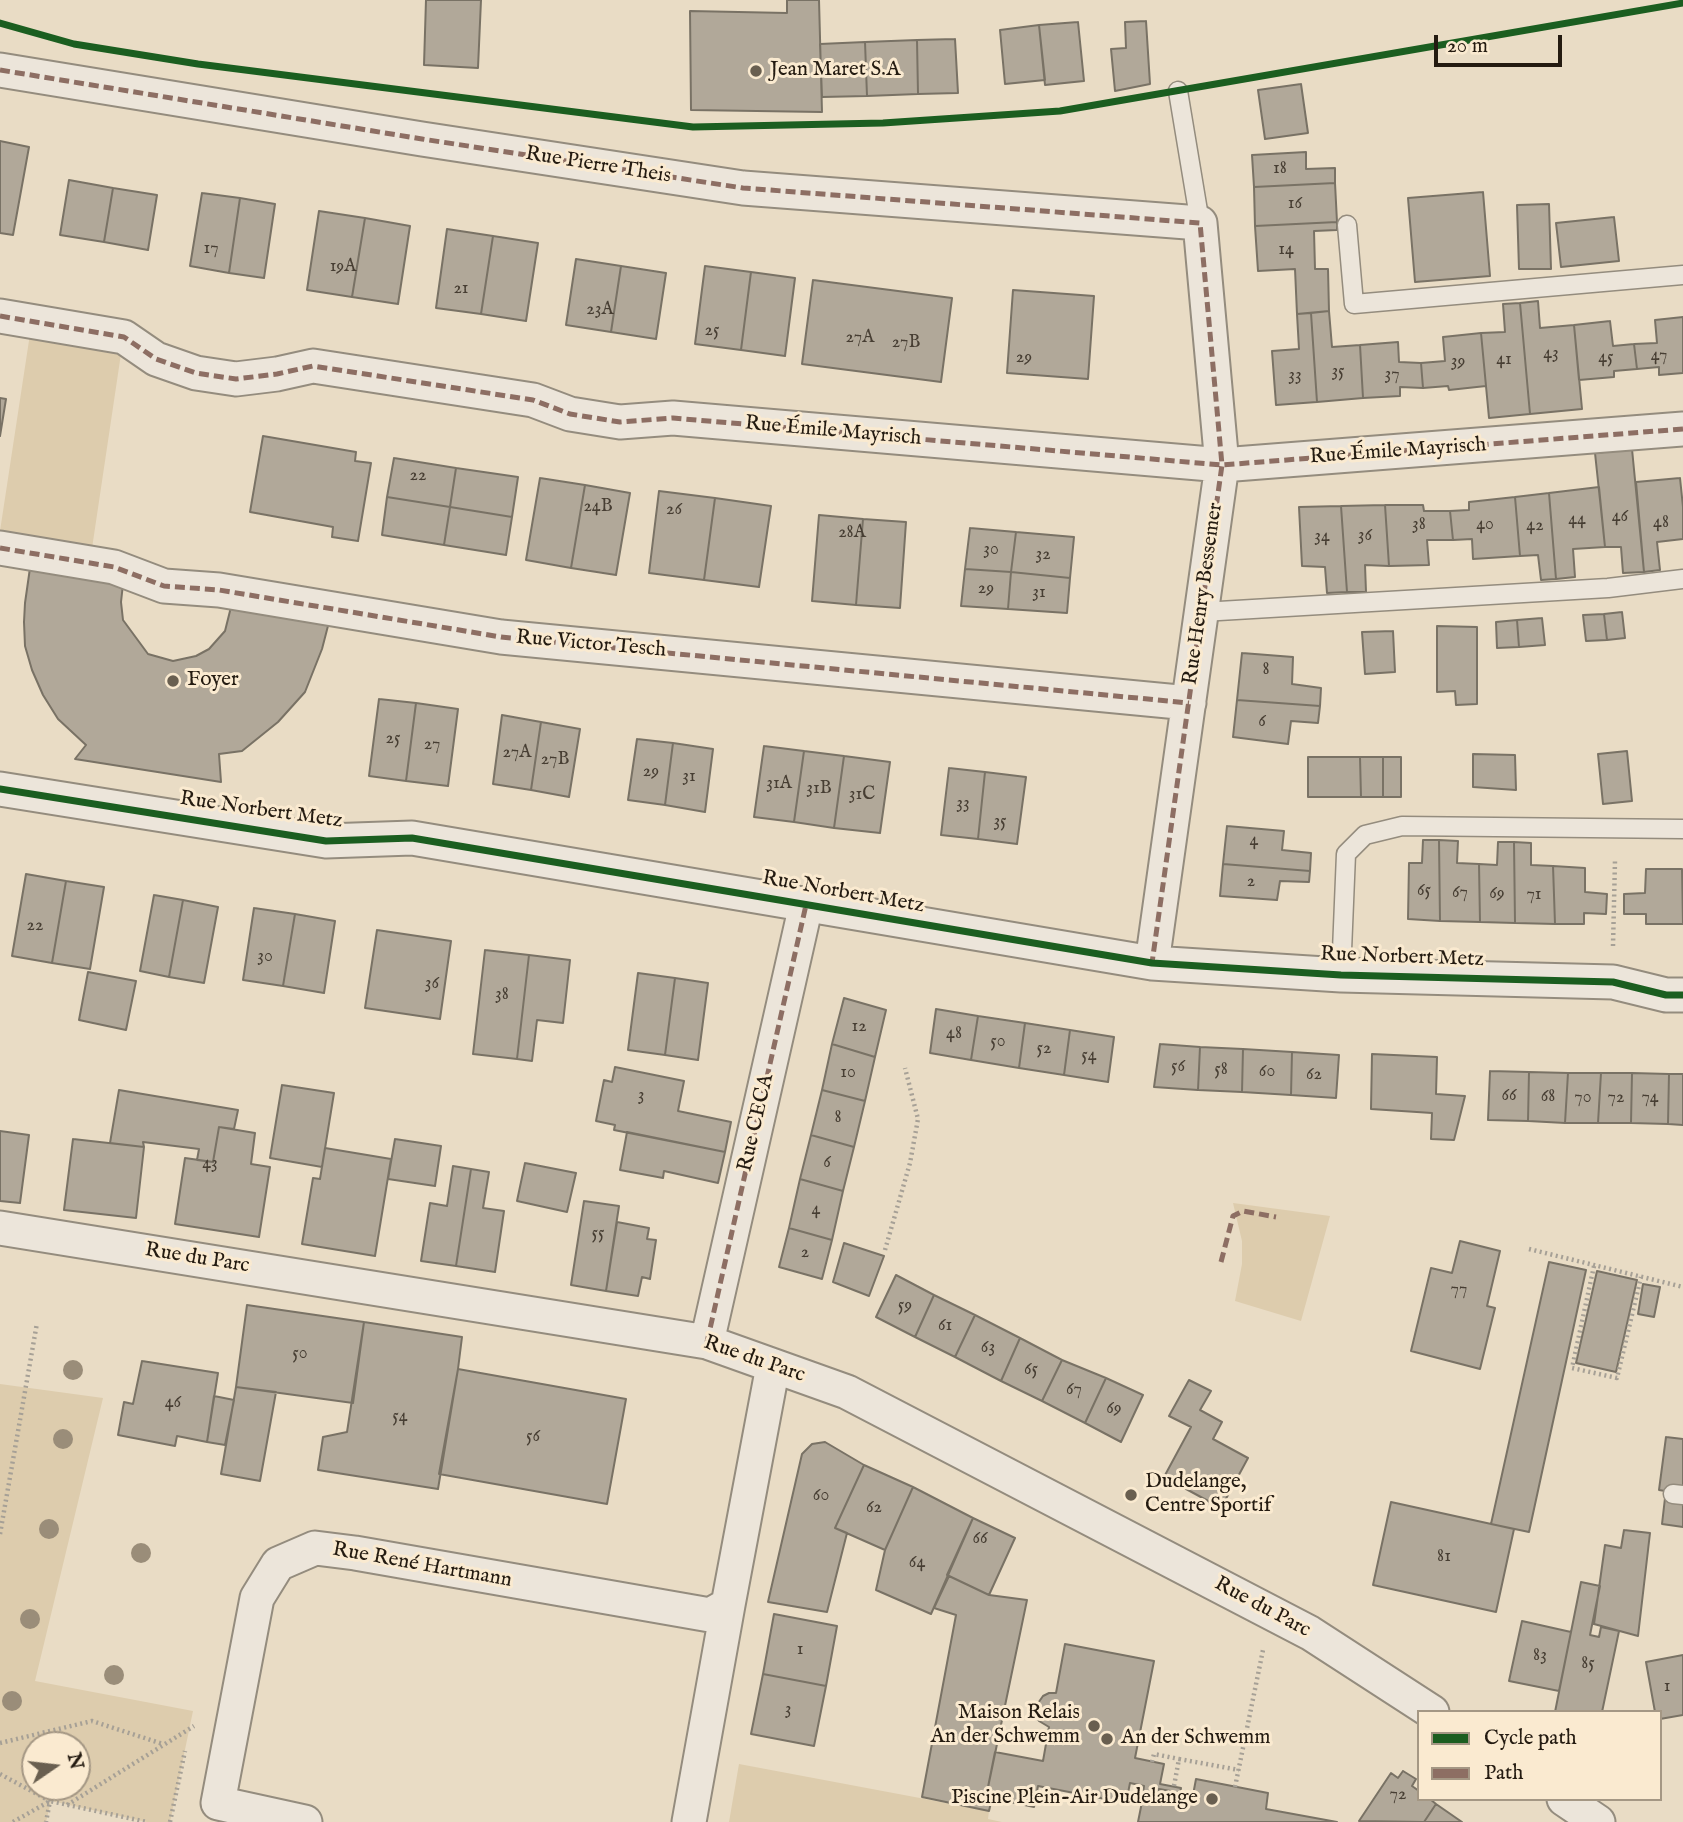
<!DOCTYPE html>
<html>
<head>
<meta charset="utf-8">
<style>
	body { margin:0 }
	#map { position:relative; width:1683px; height:1822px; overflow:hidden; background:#e9dcc5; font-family:"IM FELL English",serif }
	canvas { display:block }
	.legend { position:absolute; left:1417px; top:1710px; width:245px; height:91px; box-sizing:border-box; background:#faead0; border:2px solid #a49784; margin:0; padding:9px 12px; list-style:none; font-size:21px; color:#241b11 }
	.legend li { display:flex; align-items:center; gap:14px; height:35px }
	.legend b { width:35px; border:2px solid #a49784 }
	.north { position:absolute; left:21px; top:1731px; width:70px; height:70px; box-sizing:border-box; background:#faead0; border:2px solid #a49784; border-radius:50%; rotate:76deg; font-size:19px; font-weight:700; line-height:28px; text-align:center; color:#241b11 }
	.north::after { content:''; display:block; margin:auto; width:24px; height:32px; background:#695f50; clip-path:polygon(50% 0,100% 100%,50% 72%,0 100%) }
	.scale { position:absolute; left:1434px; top:35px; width:128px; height:32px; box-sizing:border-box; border:4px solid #241b11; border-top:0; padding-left:9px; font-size:21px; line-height:24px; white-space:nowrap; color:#241b11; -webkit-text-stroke:5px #faead0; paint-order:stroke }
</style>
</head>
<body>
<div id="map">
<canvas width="1683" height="1822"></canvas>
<ul class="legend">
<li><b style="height:9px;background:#1b5e20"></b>Cycle path</li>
<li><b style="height:9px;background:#8d6e63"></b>Path</li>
</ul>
<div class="north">N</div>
<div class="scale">20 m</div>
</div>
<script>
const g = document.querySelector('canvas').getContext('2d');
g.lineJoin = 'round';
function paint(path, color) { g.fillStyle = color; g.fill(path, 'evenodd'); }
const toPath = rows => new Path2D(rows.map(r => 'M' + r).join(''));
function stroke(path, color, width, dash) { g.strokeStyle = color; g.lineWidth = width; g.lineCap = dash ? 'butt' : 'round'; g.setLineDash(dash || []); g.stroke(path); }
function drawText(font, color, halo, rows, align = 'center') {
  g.font = font + ' "IM FELL English",serif'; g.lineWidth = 6; g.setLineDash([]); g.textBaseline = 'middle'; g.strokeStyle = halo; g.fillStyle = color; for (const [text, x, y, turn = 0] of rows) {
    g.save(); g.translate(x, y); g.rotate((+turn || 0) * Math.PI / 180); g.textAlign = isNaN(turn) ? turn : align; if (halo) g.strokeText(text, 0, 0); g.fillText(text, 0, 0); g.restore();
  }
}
const green = toPath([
	[30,334,122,347,91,555,0,542,0,531],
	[1233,1203,1330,1216,1301,1321,1235,1301,1242,1264,1242,1241],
	[0,1384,103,1398,35,1681,193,1711,170,1822,147,1822,51,1801,46,1822,0,1822],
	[35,1745,77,1745,77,1787,35,1787],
	[739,1764,989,1811,988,1819,1002,1822,729,1822]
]);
const building = toPath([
	[426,0,481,0,478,68,424,65,426,0],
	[787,0,819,0,822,112,691,110,690,11,787,13,787,0],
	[1146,21,1150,84,1115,91,1111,49,1126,48,1125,22,1146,21],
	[1078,22,1084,81,1045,85,1039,25,1078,22],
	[1039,25,1045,80,1005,84,1000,30,1039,25],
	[955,39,958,93,918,94,917,40,955,39],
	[917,40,918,94,867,96,865,42,917,40],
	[865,42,867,96,822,97,820,44,865,42],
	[1301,84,1308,133,1265,139,1258,90,1301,84],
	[0,141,29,147,13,235,0,233,0,141],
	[1306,152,1306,169,1335,168,1335,183,1254,187,1252,155,1306,152],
	[69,180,113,188,104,242,60,235,69,180],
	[1335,183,1337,222,1255,226,1254,187,1335,183],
	[113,188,157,195,148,250,104,242,113,188],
	[1483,192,1490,276,1415,282,1408,198,1483,192],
	[202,193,240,198,229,273,190,266,202,193],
	[240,198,275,204,264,278,229,273,240,198],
	[1549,204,1551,269,1519,269,1517,205,1549,204],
	[319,211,365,218,352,297,307,290,319,211],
	[1614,217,1619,261,1561,267,1556,223,1614,217],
	[365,218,410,226,398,304,352,297,365,218],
	[1337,222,1337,230,1314,231,1315,269,1328,269,1329,311,1297,314,1295,269,1258,271,1255,226,1337,222],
	[447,229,493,236,481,314,436,308,447,229],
	[493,236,538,243,526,321,481,314,493,236],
	[576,259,621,266,611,332,566,325,576,259],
	[621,266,666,273,656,339,611,332,621,266],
	[705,266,751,272,741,350,695,344,705,266],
	[751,272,795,278,785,356,741,350,751,272],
	[813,280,952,298,941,382,802,364,813,280],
	[1013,290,1094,296,1088,379,1007,373,1013,290],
	[1538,301,1540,328,1574,325,1582,409,1530,414,1520,303,1538,301],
	[1520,303,1530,414,1489,418,1481,333,1505,332,1503,304,1520,303],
	[1329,311,1332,347,1360,345,1363,398,1317,402,1311,313,1329,311],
	[1311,313,1317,402,1276,405,1272,351,1299,349,1297,314,1311,313],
	[1683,317,1683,373,1659,375,1659,367,1637,369,1634,344,1657,343,1655,320,1683,317],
	[1610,321,1613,346,1634,344,1637,369,1614,371,1614,377,1579,380,1574,325,1610,321],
	[1481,333,1486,386,1449,390,1448,386,1423,388,1421,363,1445,361,1443,337,1481,333],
	[1398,342,1399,362,1421,363,1423,388,1400,387,1400,396,1363,398,1360,345,1398,342],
	[0,398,6,399,0,436,0,398],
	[263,436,356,452,355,461,371,463,358,541,332,537,333,527,250,512,263,436],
	[1632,449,1644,572,1623,573,1621,547,1605,547,1595,453,1632,449],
	[394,458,456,468,450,507,387,497,394,458],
	[456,468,518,477,512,517,450,507,456,468],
	[540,478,585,485,571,568,526,560,540,478],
	[1680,478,1683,507,1683,539,1657,542,1660,570,1644,572,1636,482,1680,478],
	[585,485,630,493,616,575,571,568,585,485],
	[1599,487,1605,547,1573,549,1575,577,1556,579,1549,493,1599,487],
	[659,491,715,498,704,580,649,573,659,491],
	[1549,493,1556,579,1541,580,1538,555,1520,556,1515,497,1549,493],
	[387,497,450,507,444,545,382,535,387,497],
	[1515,497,1520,556,1473,559,1472,539,1453,540,1450,511,1469,510,1469,502,1515,497],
	[715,498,771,506,759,587,704,580,715,498],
	[1385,505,1423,505,1424,511,1450,511,1453,540,1427,540,1429,565,1389,566,1385,505],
	[1385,505,1389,566,1365,565,1366,592,1347,592,1341,506,1385,505],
	[1341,506,1347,592,1327,593,1325,567,1302,566,1299,507,1341,506],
	[450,507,512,517,506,555,444,545,450,507],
	[819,515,863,519,856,605,812,601,819,515],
	[863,519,906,522,900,608,856,605,863,519],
	[970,528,1016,532,1011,572,965,569,970,528],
	[1016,532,1074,537,1070,578,1011,572,1016,532],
	[30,568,123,584,121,602,123,620,148,654,173,661,196,656,209,649,225,631,232,603,329,622,322,649,305,692,278,722,242,751,219,754,221,782,75,759,86,745,58,719,43,695,32,670,25,646,24,622,25,603,30,568],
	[965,569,1011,572,1008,609,961,606,965,569],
	[1011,572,1070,578,1067,613,1008,609,1011,572],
	[1622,612,1625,638,1607,640,1604,614,1622,612],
	[1604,614,1607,640,1586,641,1583,615,1604,614],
	[1542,618,1545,645,1519,647,1517,620,1542,618],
	[1517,620,1519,647,1497,648,1496,622,1517,620],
	[1437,626,1477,627,1477,704,1456,705,1455,691,1437,692,1437,626],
	[1393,631,1395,672,1365,674,1362,632,1393,631],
	[1242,653,1293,657,1292,684,1321,688,1320,706,1237,700,1242,653],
	[379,699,416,703,406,781,369,776,379,699],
	[1237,700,1320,706,1318,723,1291,721,1288,744,1233,737,1237,700],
	[416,703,458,709,448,786,406,781,416,703],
	[502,715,541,722,531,790,493,784,502,715],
	[541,722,580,729,569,797,531,790,541,722],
	[637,739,673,743,665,805,628,800,637,739],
	[673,743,713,749,705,812,665,805,673,743],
	[764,746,804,751,794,822,754,817,764,746],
	[804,751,844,756,834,828,794,822,804,751],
	[1627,751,1632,801,1603,804,1598,754,1627,751],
	[1473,754,1515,755,1516,790,1473,787,1473,754],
	[844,756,890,762,880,833,834,828,844,756],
	[1308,757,1360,757,1361,797,1308,797,1308,757],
	[1360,757,1383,757,1383,797,1361,797,1360,757],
	[1383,757,1401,757,1401,797,1383,797,1383,757],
	[949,768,985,772,978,839,941,835,949,768],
	[985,772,1026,777,1017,844,978,839,985,772],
	[1227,826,1284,831,1282,850,1311,853,1310,871,1223,864,1227,826],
	[1423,840,1439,840,1440,921,1408,919,1409,863,1422,863,1423,840],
	[1439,840,1458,841,1457,863,1479,864,1480,922,1440,921,1439,840],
	[1498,842,1514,842,1515,923,1480,922,1479,864,1497,865,1498,842],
	[1514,842,1531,843,1531,865,1553,866,1555,924,1515,923,1514,842],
	[1223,864,1310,871,1309,882,1280,881,1277,900,1220,896,1223,864],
	[1553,866,1585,868,1585,892,1607,894,1606,914,1584,913,1584,924,1555,924,1553,866],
	[1646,869,1682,869,1683,924,1646,924,1646,914,1624,914,1624,894,1645,893,1646,869],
	[26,874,66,881,52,963,12,956,26,874],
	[66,881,104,887,90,969,52,963,66,881],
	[154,895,183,900,169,977,140,971,154,895],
	[183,900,218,907,204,983,169,977,183,900],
	[254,908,295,914,283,986,243,980,254,908],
	[295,914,335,921,324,993,283,986,295,914],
	[377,930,451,941,440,1019,365,1008,377,930],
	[485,950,529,955,517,1059,473,1054,485,950],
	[529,955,570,960,563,1023,537,1020,532,1061,517,1059,529,955],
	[88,972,136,981,126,1030,79,1020,88,972],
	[638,973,675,978,665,1055,628,1050,638,973],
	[675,978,708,983,698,1060,665,1055,675,978],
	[844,998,886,1010,875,1057,832,1044,844,998],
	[936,1009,978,1016,971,1060,930,1053,936,1009],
	[978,1016,1025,1023,1019,1068,971,1060,978,1016],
	[1025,1023,1070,1030,1064,1075,1019,1068,1025,1023],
	[1070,1030,1114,1037,1108,1082,1064,1075,1070,1030],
	[832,1044,875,1057,865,1101,822,1090,832,1044],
	[1160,1044,1200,1047,1198,1090,1154,1087,1160,1044],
	[1200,1047,1243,1049,1242,1092,1198,1090,1200,1047],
	[1243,1049,1292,1052,1291,1095,1242,1092,1243,1049],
	[1292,1052,1339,1055,1336,1098,1291,1095,1292,1052],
	[1372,1054,1437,1057,1436,1094,1465,1096,1454,1140,1431,1139,1432,1113,1371,1109,1372,1054],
	[615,1067,684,1081,678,1111,731,1122,725,1152,614,1130,615,1125,596,1121,604,1080,612,1082,615,1067],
	[1490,1071,1529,1072,1528,1121,1488,1120,1490,1071],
	[1529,1072,1568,1073,1565,1123,1528,1121,1529,1072],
	[1568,1073,1601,1073,1598,1123,1565,1123,1568,1073],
	[1601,1073,1632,1073,1631,1123,1598,1123,1601,1073],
	[1632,1073,1669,1074,1668,1124,1631,1123,1632,1073],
	[1669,1074,1683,1074,1683,1125,1668,1124,1669,1074],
	[282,1085,334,1093,322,1167,270,1158,282,1085],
	[119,1090,238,1110,234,1129,219,1127,213,1162,197,1160,199,1149,143,1142,144,1147,110,1143,119,1090],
	[822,1090,865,1101,854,1147,811,1135,822,1090],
	[219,1127,255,1133,251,1164,270,1167,259,1237,175,1224,185,1158,213,1162,219,1127],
	[0,1131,29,1135,20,1203,0,1201,0,1131],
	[627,1132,725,1152,718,1183,664,1171,663,1178,620,1170,627,1132],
	[811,1135,854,1147,843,1191,800,1179,811,1135],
	[73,1139,144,1147,136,1218,64,1210,73,1139],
	[395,1139,441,1146,435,1186,388,1179,395,1139],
	[325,1148,391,1159,375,1256,302,1244,313,1178,320,1179,325,1148],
	[525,1163,576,1173,567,1212,517,1201,525,1163],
	[453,1166,471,1169,456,1266,421,1261,430,1203,447,1206,453,1166],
	[471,1169,489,1172,483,1208,504,1211,495,1272,456,1266,471,1169],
	[800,1179,843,1191,832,1240,789,1228,800,1179],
	[584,1201,619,1206,606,1291,571,1285,584,1201],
	[617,1222,649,1228,647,1239,656,1240,650,1279,642,1277,638,1296,606,1291,617,1222],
	[789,1228,832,1240,822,1279,779,1267,789,1228],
	[1460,1241,1500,1251,1487,1306,1495,1308,1480,1369,1411,1351,1431,1268,1452,1273,1460,1241],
	[844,1243,884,1256,869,1296,833,1282,844,1243],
	[1549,1262,1586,1270,1529,1532,1491,1524,1549,1262],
	[1597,1271,1637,1280,1616,1372,1576,1363,1597,1271],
	[896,1275,934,1295,915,1337,876,1317,896,1275],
	[1643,1284,1660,1287,1654,1317,1638,1314,1643,1284],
	[934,1295,975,1315,955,1357,915,1337,934,1295],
	[247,1305,364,1322,353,1403,236,1387,247,1305],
	[975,1315,1020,1338,1001,1381,955,1357,975,1315],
	[364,1322,462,1337,458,1369,438,1489,318,1470,323,1437,347,1432,364,1322],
	[1020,1338,1062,1360,1042,1401,1001,1381,1020,1338],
	[1062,1360,1106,1378,1085,1423,1042,1401,1062,1360],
	[142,1361,218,1373,207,1442,177,1436,175,1446,118,1435,124,1402,133,1404,142,1361],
	[458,1369,626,1399,607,1504,439,1474,458,1369],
	[1106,1378,1143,1395,1121,1442,1085,1423,1106,1378],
	[1189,1380,1211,1391,1200,1410,1222,1422,1213,1439,1248,1458,1221,1508,1164,1477,1191,1427,1169,1416,1189,1380],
	[236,1387,276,1392,260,1481,221,1474,236,1387],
	[214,1396,234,1400,225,1445,207,1442,214,1396],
	[1666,1437,1683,1439,1683,1494,1659,1490,1666,1437],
	[825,1442,864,1465,835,1528,847,1533,827,1612,768,1602,802,1454,812,1444,825,1442],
	[864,1465,913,1487,885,1550,835,1528,864,1465],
	[913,1487,973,1518,931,1614,876,1590,885,1550,913,1487],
	[1665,1498,1683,1500,1683,1527,1662,1524,1665,1498],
	[1391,1502,1514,1529,1496,1612,1373,1585,1391,1502],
	[973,1518,1015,1538,989,1595,947,1575,973,1518],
	[1624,1530,1650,1533,1638,1636,1594,1624,1605,1545,1621,1548,1624,1530],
	[949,1576,989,1595,1027,1600,986,1797,992,1798,989,1811,922,1797,956,1615,934,1608,949,1576],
	[1581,1582,1600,1586,1590,1635,1599,1637,1601,1627,1619,1631,1602,1712,1555,1712,1581,1582],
	[774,1614,837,1626,826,1686,763,1674,774,1614],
	[1522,1621,1571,1632,1559,1691,1509,1681,1522,1621],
	[1065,1644,1154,1661,1135,1758,1164,1764,1160,1784,1181,1788,1180,1793,1159,1789,1156,1804,1142,1802,1144,1786,1130,1783,1126,1803,1038,1786,1034,1807,986,1797,995,1752,1043,1761,1049,1727,1039,1721,1036,1715,1036,1706,1043,1696,1049,1693,1056,1693,1065,1644],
	[1683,1655,1683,1715,1660,1719,1660,1712,1655,1712,1646,1662,1683,1655],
	[763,1674,826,1686,814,1746,751,1734,763,1674],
	[1403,1771,1416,1779,1412,1786,1419,1791,1419,1799,1430,1799,1436,1804,1424,1822,1359,1821,1391,1773,1398,1778,1403,1771],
	[1196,1779,1268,1793,1266,1809,1337,1822,1138,1822,1142,1802,1156,1804,1159,1789,1193,1795,1196,1779],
	[1436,1804,1462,1822,1424,1822,1436,1804]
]);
const path = toPath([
	[1613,946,1615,860],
	[1529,1249,1683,1287],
	[885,1250,910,1163,918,1119,905,1068],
	[1594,1266,1572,1368,1617,1378,1641,1277],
	[0,1534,37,1323],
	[0,1743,92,1721,163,1744],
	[1152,1762,1154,1754,1179,1759],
	[0,1774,50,1801,46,1822],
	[1174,1786,1179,1759,1239,1770],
	[1235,1787,1263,1650],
	[67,1805,194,1726],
	[13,1822,50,1801,147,1822],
	[170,1822,185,1751]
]);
const lane = toPath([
	[1178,91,1200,223],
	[1347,225,1354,304,1683,275],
	[1202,612,1608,588,1683,579],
	[1341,975,1346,854,1365,835,1402,826,1683,829],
	[1673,1494,1683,1495]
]);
const street = toPath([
	[0,70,422,139,743,188,1200,223,1222,465,1152,963],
	[0,316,124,337,156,359,196,373,236,379,277,374,313,366,533,400,570,414,620,422,673,418,1222,465,1683,429],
	[0,548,114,567,164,586,219,590,501,637,1189,703],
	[0,789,326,841,412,838,1152,963,1341,975,1613,982,1666,995,1683,995],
	[0,1228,707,1342,847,1392,1310,1633,1432,1712],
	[707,1342,806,905],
	[728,1605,773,1366],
	[1564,1799,1598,1822],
	[305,1822,218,1803,257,1598,278,1564,315,1548,355,1553,710,1615,728,1605,689,1822]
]);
const quiet = toPath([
	[0,70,422,139,743,188,1200,223,1222,465,1152,963],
	[0,316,124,337,156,359,196,373,236,379,277,374,313,366,533,400,570,414,620,422,673,418,1222,465,1683,429],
	[0,548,114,567,164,586,219,590,501,637,1189,703],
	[1221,1262,1233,1216,1243,1211,1276,1217],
	[707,1342,806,905]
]);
const cycleway = toPath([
	[0,23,74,44,198,64,693,127,883,123,1060,111,1683,3],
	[0,789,326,841,412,838,1152,963,1341,975,1613,982,1666,995,1683,995]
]);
const trees = [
	[73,1370],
	[63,1439],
	[49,1529],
	[141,1553],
	[30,1619],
	[114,1675],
	[12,1701]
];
const markers = [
	[756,71,7,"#695f50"],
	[173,681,7,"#695f50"],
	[1131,1495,7,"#695f50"],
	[1094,1726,7,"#695f50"],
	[1107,1739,7,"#695f50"],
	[1212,1799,7,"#695f50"]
];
const numberNames = [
	["18",1280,169],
	["16",1295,204],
	["17",211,249],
	["14",1286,250],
	["19A",343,267],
	["21",461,289],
	["23A",600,310],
	["25",712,331],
	["27A",860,338],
	["27B",906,343],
	["43",1551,354],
	["47",1659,356],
	["29",1024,358],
	["45",1606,358],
	["41",1504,360],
	["39",1458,362],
	["35",1338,372],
	["37",1392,375],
	["33",1295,376],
	["22",418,476],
	["24B",598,507],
	["26",674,510],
	["46",1620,517],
	["44",1577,520],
	["48",1661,523],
	["38",1419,525],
	["40",1485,525],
	["42",1535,526],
	["28A",852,533],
	["36",1365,536],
	["34",1322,537],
	["30",991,550],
	["32",1043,555],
	["29",986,589],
	["31",1039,593],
	["8",1266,670],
	["6",1262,722],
	["25",393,739],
	["27",432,745],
	["27A",517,753],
	["27B",555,760],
	["29",651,772],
	["31",689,777],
	["31A",779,784],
	["31B",819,789],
	["31C",862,795],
	["33",963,804],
	["35",1000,822],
	["4",1254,841],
	["2",1251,882],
	["65",1424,891],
	["67",1460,893],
	["69",1497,894],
	["71",1534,895],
	["22",35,926],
	["30",265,957],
	["36",432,984],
	["38",502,995],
	["12",859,1027],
	["48",954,1034],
	["50",998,1042],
	["52",1044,1049],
	["54",1089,1056],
	["56",1178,1067],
	["58",1221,1070],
	["60",1267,1072],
	["10",848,1073],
	["62",1314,1075],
	["3",641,1096],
	["66",1509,1096],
	["68",1548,1097],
	["70",1583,1098],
	["72",1616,1098],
	["74",1650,1098],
	["8",838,1118],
	["6",827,1163],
	["43",210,1164],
	["4",816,1210],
	["55",598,1234],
	["2",805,1253],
	["77",1459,1290],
	["59",905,1306],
	["61",945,1326],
	["63",988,1348],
	["50",300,1354],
	["65",1031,1370],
	["67",1074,1390],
	["46",173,1403],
	["69",1114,1409],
	["54",400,1417],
	["56",533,1437],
	["60",821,1496],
	["62",874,1508],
	["66",980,1539],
	["81",1444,1557],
	["64",917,1563],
	["1",800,1650],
	["83",1540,1656],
	["85",1588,1664],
	["1",1667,1687],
	["3",788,1710],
	["72",1398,1795]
];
const poiNames = [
	["Jean Maret S.A",770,71],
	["Foyer",187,681],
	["Dudelange,",1145,1483],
	["Centre Sportif",1145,1507],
	["Maison Relais",1080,1714,"right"],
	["An der Schwemm",1080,1738,"right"],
	["An der Schwemm",1121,1739],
	["Piscine Plein-Air Dudelange",1198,1799,"right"]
];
const streetNames = [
	["Rue Pierre Theis",598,166,9],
	["Rue Émile Mayrisch",833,432,5],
	["Rue Émile Mayrisch",1398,452,-4],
	["Rue Henry Bessemer",1204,594,-82],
	["Rue Victor Tesch",591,645,5],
	["Rue Norbert Metz",261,811,8],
	["Rue Norbert Metz",843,893,10],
	["Rue Norbert Metz",1402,958,2],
	["Rue CECA",757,1123,-77],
	["Rue du Parc",197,1259,9],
	["Rue du Parc",754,1360,19],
	["Rue René Hartmann",422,1566,10],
	["Rue du Parc",1262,1608,28]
];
paint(green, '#ddccad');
paint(building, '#b1a899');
stroke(building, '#797265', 2);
stroke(lane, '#948c7e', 21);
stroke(street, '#948c7e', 37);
stroke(path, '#a6a096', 4.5, [2, 3.5]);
stroke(lane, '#ece5da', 18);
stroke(street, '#ece5da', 33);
stroke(quiet, '#8d6e63', 5, [10, 5]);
stroke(cycleway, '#1b5e20', 7);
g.fillStyle = '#9a8d79';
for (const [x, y] of trees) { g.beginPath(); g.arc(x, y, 10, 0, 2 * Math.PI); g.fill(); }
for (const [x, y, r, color] of markers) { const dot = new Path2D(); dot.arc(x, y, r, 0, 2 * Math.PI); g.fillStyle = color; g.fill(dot); stroke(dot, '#faead0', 2.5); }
drawText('18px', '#473e33', null, numberNames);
drawText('21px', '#241b11', '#faead0', poiNames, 'left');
drawText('21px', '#241b11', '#faead0', streetNames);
</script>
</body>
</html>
